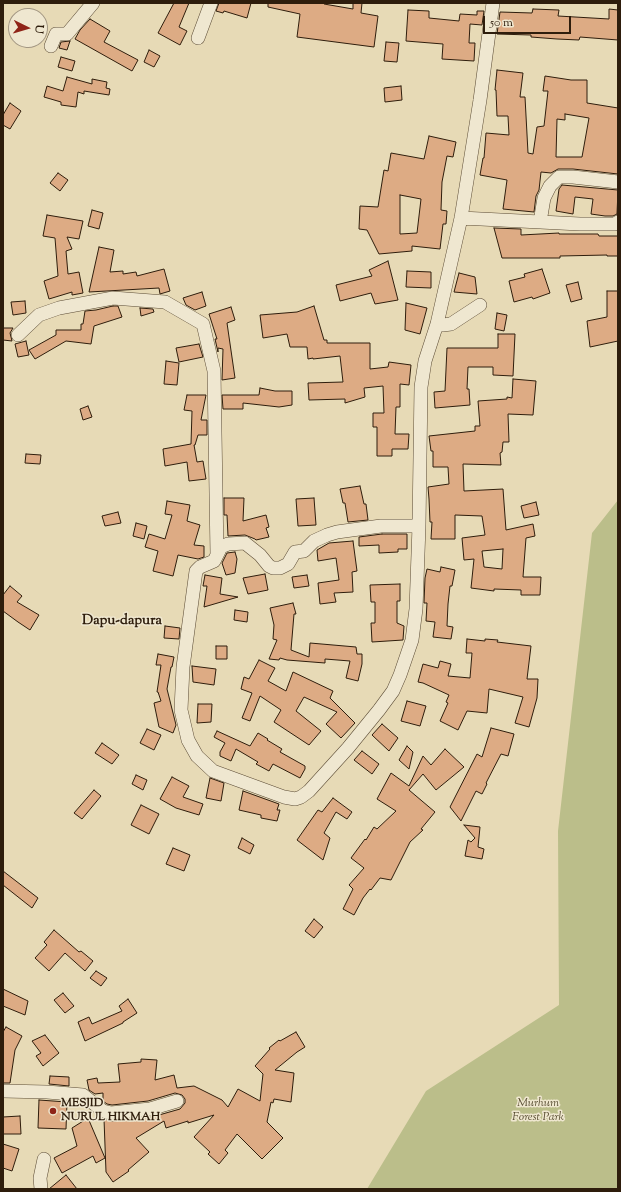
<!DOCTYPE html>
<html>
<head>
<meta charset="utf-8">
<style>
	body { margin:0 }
	#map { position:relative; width:621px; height:1192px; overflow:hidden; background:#e7dab6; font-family:"Sorts Mill Goudy",serif }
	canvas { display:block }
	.frame { position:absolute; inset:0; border:4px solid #2e1d0c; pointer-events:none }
	.north { position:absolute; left:8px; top:8px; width:40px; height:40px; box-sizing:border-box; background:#efe7d0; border:1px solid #a29682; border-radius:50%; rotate:95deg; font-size:11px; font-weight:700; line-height:16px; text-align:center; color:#2e1d0c }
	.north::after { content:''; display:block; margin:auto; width:14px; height:18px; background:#8f2418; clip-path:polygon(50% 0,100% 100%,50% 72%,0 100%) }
	.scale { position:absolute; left:483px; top:16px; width:88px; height:18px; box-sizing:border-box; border:2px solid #2e1d0c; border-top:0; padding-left:5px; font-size:12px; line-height:14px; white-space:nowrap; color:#2e1d0c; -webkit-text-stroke:3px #efe7d0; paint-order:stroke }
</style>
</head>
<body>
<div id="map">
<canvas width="621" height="1192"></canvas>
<div class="frame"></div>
<div class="north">U</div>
<div class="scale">50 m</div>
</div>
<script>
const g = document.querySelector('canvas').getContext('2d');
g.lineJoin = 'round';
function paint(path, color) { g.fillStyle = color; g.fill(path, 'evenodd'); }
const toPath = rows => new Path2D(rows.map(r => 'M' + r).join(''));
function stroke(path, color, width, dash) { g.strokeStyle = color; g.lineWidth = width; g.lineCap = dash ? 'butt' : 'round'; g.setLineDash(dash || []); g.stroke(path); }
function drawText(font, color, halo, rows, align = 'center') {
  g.font = font + ' "Sorts Mill Goudy",serif'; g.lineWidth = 3; g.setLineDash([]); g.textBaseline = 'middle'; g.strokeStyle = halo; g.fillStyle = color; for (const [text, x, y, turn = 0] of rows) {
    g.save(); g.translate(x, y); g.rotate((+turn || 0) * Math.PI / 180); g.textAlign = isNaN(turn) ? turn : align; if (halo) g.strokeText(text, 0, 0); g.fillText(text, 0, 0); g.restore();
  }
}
const green = toPath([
	[618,500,618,1189,367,1189,426,1091,559,1005,558,831,592,533]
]);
const building = toPath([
	[174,3,189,3,179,27,187,31,180,45,158,33,174,3],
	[219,3,251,3,247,18,224,11,223,13,216,11,219,3],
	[268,3,324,3,324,4,353,9,353,3,362,3,361,13,378,16,374,47,297,37,300,14,268,7,268,3],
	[533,9,559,10,558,16,609,19,609,9,618,10,618,40,580,37,579,40,557,39,531,37,531,35,497,34,500,12,532,13,533,9],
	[408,10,429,11,429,18,459,21,460,14,477,15,477,11,484,11,482,25,470,24,469,43,475,43,474,61,442,59,443,44,406,41,408,10],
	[90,19,110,31,104,42,138,60,132,71,75,39,80,30,90,19],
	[70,41,67,50,59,48,61,42,70,41],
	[386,42,399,43,397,62,384,61,386,42],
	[149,50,160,56,154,67,144,62,149,50],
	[61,57,75,61,72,71,58,67,61,57],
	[497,70,523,73,520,97,525,97,528,153,533,154,537,127,544,126,548,91,543,91,545,76,571,80,587,80,587,103,618,108,618,174,573,169,558,169,551,173,541,172,539,190,536,196,534,212,503,209,507,180,480,175,483,158,484,158,486,133,509,135,508,116,497,116,496,90,495,90,497,70],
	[565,114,589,118,582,157,556,157,557,119,565,120,565,114],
	[67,77,92,84,92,79,107,82,106,88,110,89,109,95,84,91,84,94,78,92,76,107,61,105,61,102,44,97,47,86,63,91,67,77],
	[401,86,402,100,385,102,384,88,401,86],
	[10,103,21,111,10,129,3,125,3,115,10,103],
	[429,136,456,142,453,157,447,156,442,182,441,210,447,211,446,224,443,224,440,249,412,246,412,251,379,254,367,230,359,229,360,206,378,207,384,170,388,171,391,153,424,159,429,136],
	[400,195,421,199,417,233,400,234,400,195],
	[58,173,68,180,60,191,50,183,58,173],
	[562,185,618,190,617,214,613,216,605,216,591,214,593,199,575,197,573,214,556,211,559,189,562,185],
	[92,210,103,213,99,229,88,226,92,210],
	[47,215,83,221,79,239,67,237,72,249,66,251,68,274,79,272,83,293,72,295,72,292,49,299,44,281,58,276,55,238,43,236,47,215],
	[494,228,521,229,521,235,559,233,559,234,598,234,599,236,618,236,618,256,607,256,607,255,560,256,560,258,502,258,494,228],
	[99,247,114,250,110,272,123,271,123,274,136,272,137,276,164,269,170,291,160,294,159,288,89,292,99,247],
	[388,261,398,300,375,304,371,293,340,301,336,285,372,276,369,270,388,261],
	[542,269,550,293,533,299,532,297,514,302,509,281,525,277,524,274,542,269],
	[407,271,431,272,431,288,406,287,407,271],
	[459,273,475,277,477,294,454,292,459,273],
	[578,282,582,299,571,302,566,285,578,282],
	[607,291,618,291,618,341,590,347,587,321,607,317,607,291],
	[202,292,206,306,195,310,186,305,183,298,202,292],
	[25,301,26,313,13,315,11,302,25,301],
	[406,303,427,308,420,334,405,330,406,303],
	[113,306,118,306,122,317,94,326,91,344,66,341,35,359,29,350,56,335,56,330,81,330,81,324,83,324,85,311,96,310,113,306],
	[314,306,324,340,327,340,327,343,370,343,370,369,388,367,389,362,411,365,409,385,400,384,400,407,396,407,395,434,409,434,408,449,392,449,392,456,377,456,377,427,373,427,373,413,384,413,383,386,364,388,365,397,345,403,345,399,309,400,308,383,343,382,340,356,313,359,313,358,308,359,307,347,290,347,287,334,263,338,260,315,297,312,314,306],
	[231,307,235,320,227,323,235,378,222,380,223,349,218,348,218,352,215,339,217,339,209,314,231,307],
	[140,308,153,309,154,312,141,316,140,308],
	[497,313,507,315,504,331,495,329,497,313],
	[3,328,13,328,10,333,12,341,3,340,3,328],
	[498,334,515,334,513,376,493,375,493,367,468,367,467,389,469,389,470,405,435,408,434,392,445,391,447,348,498,348,498,334],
	[26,341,29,355,18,357,15,344,26,341],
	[199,344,203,357,179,362,176,348,199,344],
	[166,361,179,363,177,385,164,384,166,361],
	[513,379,536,381,533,415,508,414,509,442,503,442,502,452,500,453,501,465,463,464,464,491,503,489,506,530,533,524,535,536,526,538,523,577,541,577,540,595,521,595,521,590,494,589,494,591,471,588,474,559,464,560,462,538,485,535,482,516,455,515,455,539,431,539,432,522,430,522,429,499,428,487,449,484,448,467,433,467,433,451,431,451,429,436,475,431,475,426,480,426,478,401,507,399,507,397,512,398,513,379],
	[503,549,502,569,484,567,482,551,503,549],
	[260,388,275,391,292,391,292,405,279,407,243,403,243,409,223,409,222,395,259,395,260,388],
	[187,395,206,395,201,420,207,420,207,435,198,435,195,445,194,445,197,462,203,461,206,479,189,481,187,462,165,466,163,449,191,444,192,411,184,410,187,395],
	[88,406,92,417,83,420,80,409,88,406],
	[26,454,41,455,40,464,25,463,26,454],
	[360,486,364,504,366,504,368,520,348,522,345,503,343,503,340,489,360,486],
	[224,498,244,498,243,521,266,515,269,527,266,528,269,537,256,540,255,539,245,535,228,536,227,515,224,515,224,498],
	[314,498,316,525,298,526,296,499,314,498],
	[167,501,190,505,187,521,200,525,194,545,204,546,204,557,198,559,178,555,173,576,153,571,158,551,145,547,149,534,165,539,172,515,165,514,167,501],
	[536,502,539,515,524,518,521,506,536,502],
	[118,512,121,523,105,526,102,516,118,512],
	[136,523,147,526,144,539,133,536,136,523],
	[382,534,407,534,407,549,398,549,398,552,379,553,379,545,359,546,359,537,382,534],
	[353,541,357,571,352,572,353,592,334,593,336,602,320,604,318,583,339,580,336,558,318,561,317,550,329,543,353,541],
	[235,552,237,559,235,573,226,575,222,563,227,553,235,552],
	[441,567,455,570,452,586,450,586,448,604,447,626,453,627,451,639,433,637,435,622,426,621,427,603,424,603,425,578,427,569,440,572,441,567],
	[265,574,268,590,248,594,243,578,265,574],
	[205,575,222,578,220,594,238,597,204,607,207,586,203,586,205,575],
	[307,575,309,586,294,588,292,577,307,575],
	[400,584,400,601,397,601,397,623,404,626,403,640,372,642,371,623,375,623,375,602,371,602,370,585,400,584],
	[10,586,22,596,17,602,39,615,30,630,18,622,3,611,3,595,10,586],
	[293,603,296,614,294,614,291,650,309,657,310,643,356,647,357,654,362,654,362,664,358,681,346,678,350,661,325,659,325,663,287,660,280,658,279,660,269,659,277,640,273,639,274,625,270,608,293,603],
	[235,610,248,612,247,622,234,620,235,610],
	[165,626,180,628,179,639,164,638,165,626],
	[467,639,485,641,485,639,498,640,497,642,531,646,527,679,538,679,537,698,529,727,515,723,523,697,489,689,487,713,467,711,458,730,440,721,448,703,446,702,449,695,423,683,418,682,423,664,438,668,440,661,451,664,448,676,470,678,472,653,466,653,467,639],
	[216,646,227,646,227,659,216,659,216,646],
	[158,654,174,657,172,667,171,667,167,689,176,725,173,733,159,727,154,703,161,701,158,692,157,692,161,665,156,665,158,654],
	[259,660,275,668,268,681,286,691,293,672,333,691,330,698,355,723,341,738,326,724,337,712,304,697,296,711,321,731,309,745,274,722,281,710,260,696,250,721,242,718,252,693,241,689,244,677,249,679,259,660],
	[192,666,216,669,214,685,193,682,192,666],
	[407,701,426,706,420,726,401,721,407,701],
	[198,704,212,704,211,722,197,723,198,704],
	[382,724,398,738,389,751,372,735,382,724],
	[491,728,514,734,508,756,501,754,486,783,487,784,482,794,476,791,461,821,450,807,477,754,482,757,491,728],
	[147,729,161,735,154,750,140,743,147,729],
	[217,731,250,746,258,733,268,739,267,740,282,749,280,752,305,766,305,769,300,778,273,764,269,771,256,764,258,762,236,749,231,761,220,756,220,752,225,743,214,737,217,731],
	[102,743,119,755,112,764,95,753,102,743],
	[407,746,413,752,409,769,399,760,407,746],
	[445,749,464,767,436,790,423,774,409,790,435,812,421,829,423,830,410,842,391,880,380,878,371,890,370,889,363,898,354,915,343,909,353,889,349,885,364,868,351,858,365,839,366,840,374,827,377,829,396,811,377,799,391,773,409,786,423,756,431,765,445,749],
	[362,751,379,764,372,774,354,760,362,751],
	[136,775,147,780,143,790,132,784,136,775],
	[172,777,189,786,183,797,203,804,199,815,176,808,160,799,172,777],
	[210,778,224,783,221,801,206,798,210,778],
	[94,790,101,796,82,819,74,813,94,790],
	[243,791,279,804,277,810,280,810,277,821,261,818,261,815,239,810,243,791],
	[333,798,352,812,347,819,336,812,324,833,330,838,323,860,297,840,318,810,322,812,333,798],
	[141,805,159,814,149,834,131,825,141,805],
	[464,825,480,827,478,847,484,849,482,859,465,856,468,840,471,842,475,838,464,825],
	[242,838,254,845,250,854,238,848,242,838],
	[173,848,190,855,184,871,166,864,173,848],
	[3,871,38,898,32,908,3,885,3,871],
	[314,919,323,927,314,938,305,931,314,919],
	[54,930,79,952,81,951,93,961,85,971,65,953,49,971,35,958,47,945,44,942,54,930],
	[96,971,107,978,101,986,90,978,96,971],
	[3,989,28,1001,25,1015,3,1006,3,989],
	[63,993,74,1006,65,1013,54,1000,63,993],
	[128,999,137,1013,123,1022,123,1023,85,1041,78,1022,89,1017,92,1024,122,1011,119,1006,128,999],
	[6,1027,22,1036,15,1050,10,1083,3,1083,3,1032,6,1027],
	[296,1032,305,1047,297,1052,275,1070,294,1073,291,1102,274,1099,273,1103,271,1102,267,1122,283,1138,262,1159,237,1134,225,1150,228,1153,219,1164,208,1154,210,1152,194,1137,214,1115,188,1123,188,1121,166,1128,164,1121,136,1138,149,1152,128,1170,129,1171,113,1182,106,1172,104,1119,112,1121,152,1117,180,1109,185,1103,185,1099,182,1095,175,1093,148,1101,112,1105,107,1104,103,1101,103,1093,95,1094,89,1090,87,1080,97,1078,98,1083,120,1082,118,1064,141,1062,141,1059,157,1060,155,1080,174,1075,177,1088,194,1086,222,1100,228,1107,238,1089,260,1101,263,1074,255,1066,270,1049,269,1048,279,1040,280,1041,296,1032],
	[45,1035,59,1053,43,1066,36,1056,41,1053,32,1041,45,1035],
	[50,1076,69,1077,69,1086,49,1084,50,1076],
	[39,1100,67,1102,66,1129,38,1128,39,1100],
	[20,1116,21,1134,3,1134,3,1117,20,1116],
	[88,1118,105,1158,96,1163,93,1156,62,1173,54,1158,77,1146,72,1128,88,1118],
	[3,1144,19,1149,12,1171,3,1168,3,1144],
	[66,1175,77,1189,49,1189,66,1175]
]);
const street = toPath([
	[198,38,211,3],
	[51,46,56,34,67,34,93,3],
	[461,218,580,224,615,224,618,222],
	[540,222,544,198,550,186,559,177,573,177,618,182],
	[437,324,443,325,451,324,480,305],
	[18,335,39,315,59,308,113,298,165,302,203,324,214,371,217,555],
	[419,526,381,526,337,532,327,535,314,541,304,551,295,552,288,564,280,568,273,568,269,566,260,555,245,543,228,544,221,547,214,561,200,567,196,571,183,667,181,710,188,740,197,756,213,771,284,797,295,799,301,797,309,791,348,748,379,710,393,691,400,675,412,640,416,609,419,526,421,387,425,361,437,324,461,218,480,100,493,3],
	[3,1091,47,1092,83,1095,103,1111,111,1113,150,1109,177,1101],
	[41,1189,40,1178,44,1159]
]);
const markers = [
	[53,1111,4,"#8f2418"]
];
const poiNames = [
	["MESJID",61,1104],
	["NURUL HIKMAH",61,1118]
];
const parkNames = [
	["Murhum",538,1104],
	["Forest Park",538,1118]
];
const quarterNames = [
	["Dapu-dapura",122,622]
];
paint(green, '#bbbe8a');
paint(building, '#ddab84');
stroke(building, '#2e1d0c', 1);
stroke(street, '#5c4c36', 14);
stroke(street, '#efe7d0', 13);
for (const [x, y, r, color] of markers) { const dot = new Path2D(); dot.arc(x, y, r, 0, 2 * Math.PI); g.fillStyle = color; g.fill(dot); stroke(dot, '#efe7d0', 1.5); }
drawText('bold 12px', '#2e1d0c', '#efe7d0', poiNames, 'left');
drawText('italic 12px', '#584d32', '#efe7d0', parkNames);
drawText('bold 14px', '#2e1d0c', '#efe7d0', quarterNames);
</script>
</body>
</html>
